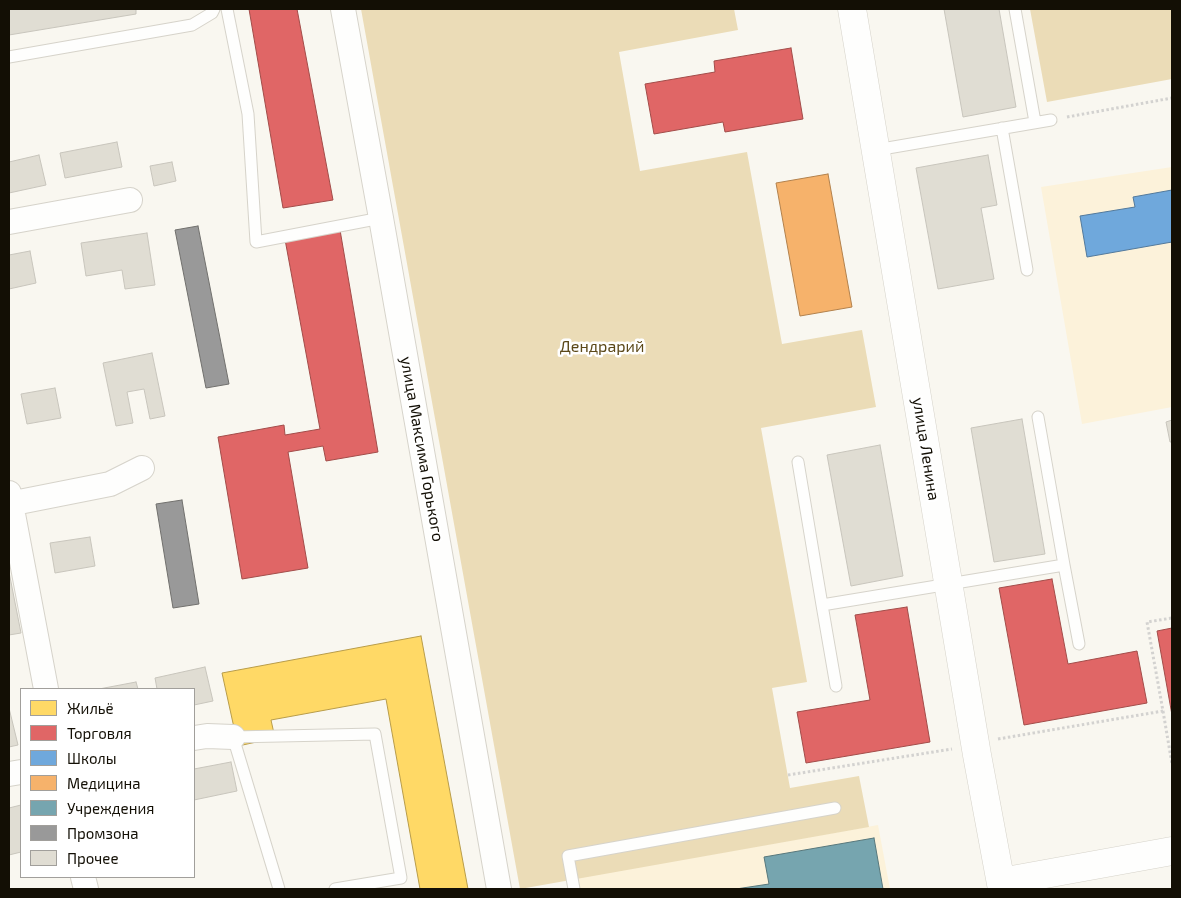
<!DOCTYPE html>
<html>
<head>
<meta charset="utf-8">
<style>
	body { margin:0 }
	#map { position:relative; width:1181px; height:898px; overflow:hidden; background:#f9f7f0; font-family:"Exo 2",sans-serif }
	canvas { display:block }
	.frame { position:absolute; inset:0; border:10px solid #130f05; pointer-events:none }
	.legend { position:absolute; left:20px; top:688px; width:175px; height:190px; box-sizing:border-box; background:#fff; border:1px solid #a19f9b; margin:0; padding:6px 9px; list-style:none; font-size:15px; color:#130f05 }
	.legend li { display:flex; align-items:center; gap:10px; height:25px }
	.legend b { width:25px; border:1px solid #a19f9b }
</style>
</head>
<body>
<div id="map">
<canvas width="1181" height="898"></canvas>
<div class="frame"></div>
<ul class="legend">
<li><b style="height:14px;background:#ffd966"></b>Жильё</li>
<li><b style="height:14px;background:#e06666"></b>Торговля</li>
<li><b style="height:14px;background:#6fa8dc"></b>Школы</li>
<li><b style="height:14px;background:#f6b26b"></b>Медицина</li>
<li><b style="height:14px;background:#76a5af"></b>Учреждения</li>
<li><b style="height:14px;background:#999"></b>Промзона</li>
<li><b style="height:14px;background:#e0ddd3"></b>Прочее</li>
</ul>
</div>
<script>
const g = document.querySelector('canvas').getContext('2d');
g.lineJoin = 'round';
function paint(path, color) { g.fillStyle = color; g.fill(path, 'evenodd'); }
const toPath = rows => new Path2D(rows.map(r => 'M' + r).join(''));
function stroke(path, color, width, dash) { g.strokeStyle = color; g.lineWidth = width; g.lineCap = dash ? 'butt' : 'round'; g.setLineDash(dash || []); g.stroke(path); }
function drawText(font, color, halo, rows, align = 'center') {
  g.font = font + ' "Exo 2",sans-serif'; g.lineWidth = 5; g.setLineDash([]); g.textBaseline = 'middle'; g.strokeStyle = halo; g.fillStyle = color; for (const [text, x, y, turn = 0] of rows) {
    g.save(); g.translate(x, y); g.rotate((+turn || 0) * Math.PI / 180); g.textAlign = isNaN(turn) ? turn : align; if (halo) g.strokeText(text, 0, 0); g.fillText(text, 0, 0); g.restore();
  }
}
const built = toPath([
	[1172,167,1172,407,1082,424,1041,187],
	[878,825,890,889,574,889,572,879]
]);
const green = toPath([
	[361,9,734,9,738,30,619,52,640,171,747,152,782,344,862,330,876,407,761,428,807,682,772,688,790,788,859,776,869,827,520,889],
	[1030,9,1172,9,1172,79,1047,102]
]);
const homes = toPath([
	[421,636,468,889,420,889,386,699,271,720,275,738,238,746,222,673,421,636]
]);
const shops = toPath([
	[249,9,297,9,333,200,283,208,249,9],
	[791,48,803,119,725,132,723,122,654,134,645,84,715,72,714,61,791,48],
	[339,224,378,452,326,461,323,446,288,452,308,568,242,579,218,437,284,425,285,435,320,429,284,234,339,224],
	[1052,579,1068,664,1137,651,1147,703,1024,725,999,588,1052,579],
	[907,607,930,742,806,763,797,712,870,700,855,615,907,607],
	[1172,628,1172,715,1157,631,1172,628]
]);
const schools = toPath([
	[1172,190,1172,242,1087,257,1080,216,1135,207,1133,197,1172,190]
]);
const health = toPath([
	[828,174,852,307,800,316,776,183,828,174]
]);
const public = toPath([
	[874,838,883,889,736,889,769,884,764,857,874,838]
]);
const industry = toPath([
	[198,226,229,384,206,388,175,230,198,226],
	[182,500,199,604,173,608,156,504,182,500]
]);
const building = toPath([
	[9,9,136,9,136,14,9,35,9,9],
	[944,9,999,9,1016,107,963,117,944,9],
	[117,142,122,167,65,178,60,153,117,142],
	[39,155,46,185,9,193,9,162,39,155],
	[988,155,997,205,981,208,994,279,938,289,916,168,988,155],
	[172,162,176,181,154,186,150,166,172,162],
	[147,233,155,285,125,289,122,270,86,276,81,243,147,233],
	[30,251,36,283,9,289,9,255,30,251],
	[152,353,165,416,150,419,144,389,127,392,133,423,116,426,103,363,152,353],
	[55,388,61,418,27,424,21,394,55,388],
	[1022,419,1045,554,994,562,971,428,1022,419],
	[1172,420,1172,442,1170,442,1166,422,1172,420],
	[880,445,903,576,851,586,827,455,880,445],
	[90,537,95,566,55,573,50,543,90,537],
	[9,572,21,633,9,635,9,572],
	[205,667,213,701,194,705,194,689,157,689,155,678,205,667],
	[136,682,138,689,99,689,136,682],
	[9,708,18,745,9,747,9,708],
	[231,762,237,791,194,800,194,769,231,762],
	[21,805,21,852,9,855,9,808,21,805]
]);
const path = toPath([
	[1067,117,1172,98],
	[1163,711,1172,764],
	[998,739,1163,711,1147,622,1172,618],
	[788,775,952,749]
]);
const lane = toPath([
	[227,9,248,114,256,242,381,218],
	[1015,9,1035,122],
	[9,57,192,25,212,13,214,9],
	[1002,128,1027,270],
	[876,150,1051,120],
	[798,462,822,605],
	[1064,565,1079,644],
	[836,686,822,605,1064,565,1038,417],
	[279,889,233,737,375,734,401,878,335,889],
	[574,889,568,856,835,808]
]);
const street = toPath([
	[343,9,381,218,499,889],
	[9,222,130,200],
	[9,493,46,689],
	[9,504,110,484,142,468],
	[194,738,207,736,233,737],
	[9,774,21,772],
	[83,877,86,889]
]);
const secondary = toPath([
	[852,9,977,755,1002,889],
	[1001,882,1172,851]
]);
const parkNames = [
	["Дендрарий",602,347]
];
const streetNames = [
	["улица Максима Горького",422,449,80],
	["улица Ленина",926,449,81]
];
paint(built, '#fcf2da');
paint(green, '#ebdcb7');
paint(homes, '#ffd966');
stroke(homes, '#b89c49', 1);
paint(shops, '#e06666');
stroke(shops, '#a24c49', 1);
paint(schools, '#6fa8dc');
stroke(schools, '#537a9c', 1);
paint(health, '#f6b26b');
stroke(health, '#b2814c', 1);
paint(public, '#76a5af');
stroke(public, '#58787c', 1);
paint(industry, '#999');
stroke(industry, '#71706d', 1);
paint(building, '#e0ddd3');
stroke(building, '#c8c5bc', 1);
stroke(lane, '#d6d3ca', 13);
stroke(street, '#d6d3ca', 26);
stroke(secondary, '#d6d3ca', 29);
stroke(path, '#d3d2d0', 3, [2.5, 2.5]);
stroke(lane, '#fefefd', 11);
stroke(street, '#fefefd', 24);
stroke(secondary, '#fefefd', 28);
drawText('16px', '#5b4818', '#fff', parkNames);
drawText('16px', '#130f05', '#fff', streetNames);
</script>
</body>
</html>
